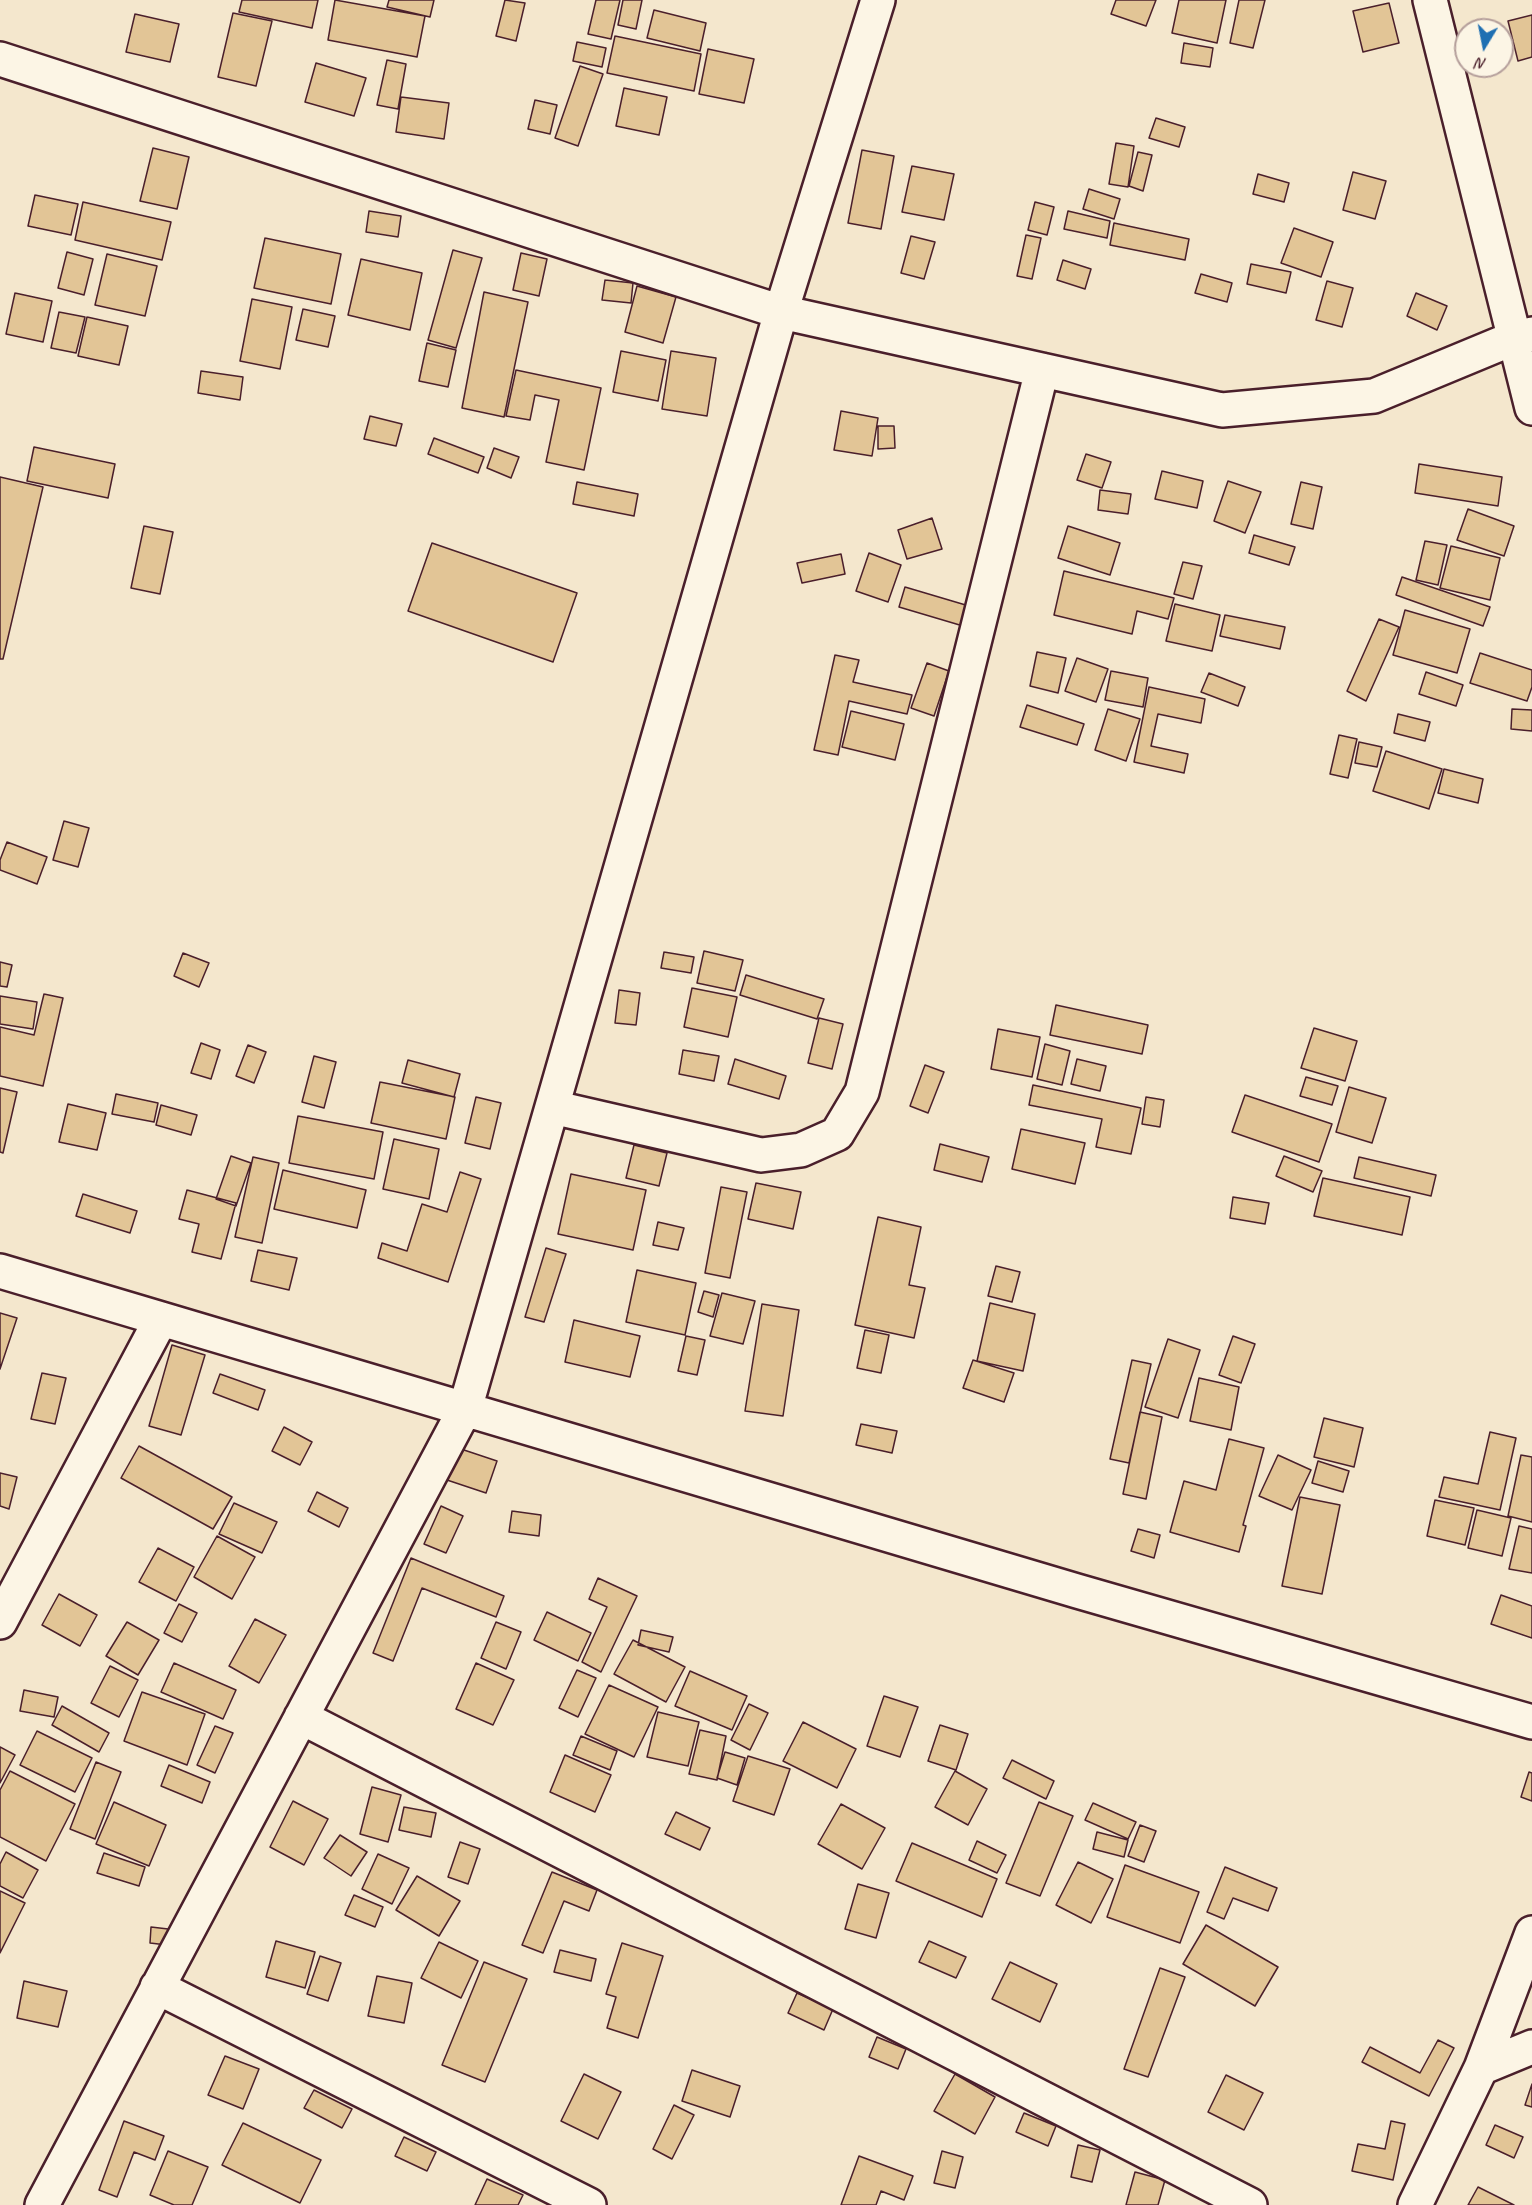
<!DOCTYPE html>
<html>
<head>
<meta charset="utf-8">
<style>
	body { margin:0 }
	#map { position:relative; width:1532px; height:2205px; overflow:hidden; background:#f4e7cd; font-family:Caveat,sans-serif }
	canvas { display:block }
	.north { position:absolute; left:1454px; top:18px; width:60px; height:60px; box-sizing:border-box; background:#fcf5e5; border:2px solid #b59f9b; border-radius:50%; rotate:190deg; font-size:16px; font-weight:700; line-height:24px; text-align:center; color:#4a1f2b }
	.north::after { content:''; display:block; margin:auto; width:21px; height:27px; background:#1f6fb2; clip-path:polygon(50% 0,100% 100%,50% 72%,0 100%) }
</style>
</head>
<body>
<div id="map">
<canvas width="1532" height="2205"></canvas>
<div class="north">N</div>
</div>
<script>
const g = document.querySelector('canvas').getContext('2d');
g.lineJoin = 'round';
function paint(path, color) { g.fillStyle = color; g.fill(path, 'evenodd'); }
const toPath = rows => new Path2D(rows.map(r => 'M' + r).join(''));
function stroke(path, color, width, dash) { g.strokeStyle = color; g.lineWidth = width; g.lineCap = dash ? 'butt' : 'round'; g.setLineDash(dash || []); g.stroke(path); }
const building = toPath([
	[242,0,318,0,312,28,239,12,242,0],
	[335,0,425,16,417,57,328,40,335,0],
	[389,0,434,0,430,17,387,7,389,0],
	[505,0,525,3,516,41,496,36,505,0],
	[596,0,620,0,611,39,588,34,596,0],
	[623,0,642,0,636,29,618,25,623,0],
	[1116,0,1156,0,1146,26,1111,14,1116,0],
	[1179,0,1226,0,1217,43,1172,33,1179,0],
	[1239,0,1265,0,1253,48,1230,43,1239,0],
	[1389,3,1399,43,1363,52,1353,11,1389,3],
	[654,10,706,23,700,51,647,38,654,10],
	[233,13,272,21,256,86,218,77,233,13],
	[135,14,179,24,170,62,126,52,135,14],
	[1532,15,1532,57,1518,61,1508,21,1532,15],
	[615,36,701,54,694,91,607,73,615,36],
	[577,42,606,48,602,67,573,61,577,42],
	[1184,43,1213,48,1210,67,1181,63,1184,43],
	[708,49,754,59,744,103,699,94,708,49],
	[387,60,406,64,398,109,377,105,387,60],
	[316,63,366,78,354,116,305,102,316,63],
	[580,66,603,74,578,146,555,138,580,66],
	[624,88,667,97,659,135,616,126,624,88],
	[401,97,449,103,444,139,396,132,401,97],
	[535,100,557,105,550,134,528,129,535,100],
	[1156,118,1185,127,1179,147,1149,138,1156,118],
	[1116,143,1134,146,1128,187,1109,184,1116,143],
	[153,148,189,157,177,209,140,201,153,148],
	[862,150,894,156,881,229,848,223,862,150],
	[1138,152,1152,155,1143,191,1129,186,1138,152],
	[912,166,954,174,944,220,902,212,912,166],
	[1353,172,1386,181,1375,219,1343,210,1353,172],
	[1258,174,1289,183,1284,202,1253,194,1258,174],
	[1089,189,1120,199,1114,219,1083,209,1089,189],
	[35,195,78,204,71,235,28,226,35,195],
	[83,202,171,222,162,260,75,240,83,202],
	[1035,202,1054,207,1047,235,1028,230,1035,202],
	[369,211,401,216,398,237,366,232,369,211],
	[1068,211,1110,221,1107,238,1064,229,1068,211],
	[1114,223,1189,239,1185,260,1110,245,1114,223],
	[1294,228,1333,242,1321,277,1281,263,1294,228],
	[1026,235,1041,238,1032,279,1017,276,1026,235],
	[911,236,935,242,924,279,901,273,911,236],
	[265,238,341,254,331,304,254,288,265,238],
	[453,250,482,258,456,348,428,340,453,250],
	[67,252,93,259,84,295,58,288,67,252],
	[521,253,547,259,539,296,513,290,521,253],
	[107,254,157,266,145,316,95,305,107,254],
	[361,259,422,273,410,330,348,315,361,259],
	[1063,260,1091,269,1085,289,1057,280,1063,260],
	[1251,264,1291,272,1286,293,1247,284,1251,264],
	[1201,274,1232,283,1227,302,1195,293,1201,274],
	[605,280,633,283,631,303,602,300,605,280],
	[1327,281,1353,288,1342,327,1316,320,1327,281],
	[637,286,676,297,663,343,625,332,637,286],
	[484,292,528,302,504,417,462,408,484,292],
	[15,293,52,301,43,342,6,334,15,293],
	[1416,293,1447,306,1437,330,1407,316,1416,293],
	[252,299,292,307,280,369,240,361,252,299],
	[303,309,335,316,328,347,296,340,303,309],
	[59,312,85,317,76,353,51,348,59,312],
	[87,317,128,326,119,365,78,356,87,317],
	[427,343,456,350,448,387,419,381,427,343],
	[621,351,666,360,658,401,613,392,621,351],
	[671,351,716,358,707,416,662,409,671,351],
	[516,370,601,388,584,470,546,462,559,400,535,395,530,420,506,416,516,370],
	[201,371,243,377,240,400,198,393,201,371],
	[841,411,878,418,872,456,834,450,841,411],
	[370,416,402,424,396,446,364,439,370,416],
	[878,426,894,426,895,448,878,449,878,426],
	[434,438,484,457,478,473,428,454,434,438],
	[34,447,115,464,108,498,27,481,34,447],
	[494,448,519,457,511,478,487,468,494,448],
	[1086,454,1111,462,1102,488,1077,480,1086,454],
	[1419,464,1502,477,1498,506,1415,493,1419,464],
	[1162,471,1203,481,1197,508,1155,499,1162,471],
	[0,477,43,487,3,659,0,659,0,477],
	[1228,481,1261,492,1245,533,1214,521,1228,481],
	[577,482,638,494,634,516,573,504,577,482],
	[1301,482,1322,487,1313,529,1291,524,1301,482],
	[1100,490,1131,494,1128,514,1098,510,1100,490],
	[1468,509,1514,526,1504,556,1457,540,1468,509],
	[932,518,942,549,907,559,898,530,932,518],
	[144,526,173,532,160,594,131,588,144,526],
	[1068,526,1120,543,1110,575,1058,558,1068,526],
	[1254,535,1295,547,1289,565,1249,553,1254,535],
	[1425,541,1447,545,1438,585,1416,580,1425,541],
	[432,543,577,593,553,662,408,611,432,543],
	[1451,546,1500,558,1490,600,1440,588,1451,546],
	[869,553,901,565,888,602,856,591,869,553],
	[841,554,845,574,802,583,797,563,841,554],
	[1183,562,1202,566,1193,599,1174,594,1183,562],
	[1064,571,1174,598,1168,619,1137,611,1132,634,1054,615,1064,571],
	[1402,577,1490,607,1483,626,1396,595,1402,577],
	[905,587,969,606,963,626,899,607,905,587],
	[1175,604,1220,615,1212,651,1166,641,1175,604],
	[1405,610,1470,629,1457,673,1393,655,1405,610],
	[1225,615,1285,627,1280,649,1220,636,1225,615],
	[1379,619,1399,627,1366,701,1347,691,1379,619],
	[1037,652,1066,658,1058,693,1030,686,1037,652],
	[1480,653,1532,670,1532,687,1527,701,1470,683,1480,653],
	[835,655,859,660,853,682,912,695,907,714,849,701,838,755,814,750,835,655],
	[1077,658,1108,669,1096,702,1065,691,1077,658],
	[927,663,949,671,934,716,911,708,927,663],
	[1111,671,1148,678,1143,707,1105,700,1111,671],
	[1426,672,1463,685,1456,706,1419,694,1426,672],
	[1209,673,1245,687,1238,706,1201,692,1209,673],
	[1149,687,1205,699,1201,723,1158,714,1151,746,1188,754,1184,773,1134,762,1149,687],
	[1027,705,1084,724,1077,745,1020,727,1027,705],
	[1108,709,1140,719,1126,761,1095,750,1108,709],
	[1512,709,1532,710,1532,731,1511,729,1512,709],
	[851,711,904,724,895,760,842,747,851,711],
	[1398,714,1430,722,1425,741,1394,733,1398,714],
	[1339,735,1357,739,1348,778,1330,774,1339,735],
	[1359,742,1382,747,1377,767,1355,763,1359,742],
	[1386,751,1442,769,1429,809,1373,791,1386,751],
	[1444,769,1483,779,1478,803,1438,793,1444,769],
	[64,821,89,828,78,867,53,860,64,821],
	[7,842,47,857,37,884,0,870,0,860,7,842],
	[704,951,743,960,735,991,697,983,704,951],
	[664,952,694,957,691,973,661,968,664,952],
	[183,953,209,963,199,987,174,976,183,953],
	[0,962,12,965,7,987,0,986,0,962],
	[746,975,824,999,817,1019,740,995,746,975],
	[692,988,737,997,728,1037,684,1027,692,988],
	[619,990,640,993,636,1025,615,1023,619,990],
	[44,994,63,998,43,1086,0,1076,0,1027,34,1035,44,994],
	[0,996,37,1002,33,1029,0,1024,0,996],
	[1056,1005,1148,1025,1142,1054,1050,1035,1056,1005],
	[819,1018,843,1024,832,1069,808,1063,819,1018],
	[1314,1028,1357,1041,1345,1081,1301,1068,1314,1028],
	[998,1029,1040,1037,1032,1077,991,1069,998,1029],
	[201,1043,220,1050,211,1079,191,1073,201,1043],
	[1045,1044,1070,1051,1062,1085,1037,1079,1045,1044],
	[248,1045,266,1052,254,1083,236,1076,248,1045],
	[683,1050,719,1056,714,1081,679,1074,683,1050],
	[314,1056,336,1062,324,1108,302,1102,314,1056],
	[735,1059,786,1076,779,1099,728,1084,735,1059],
	[1077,1059,1106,1066,1100,1091,1071,1084,1077,1059],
	[408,1060,460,1074,454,1097,402,1083,408,1060],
	[925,1065,944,1072,928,1113,910,1106,925,1065],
	[1306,1077,1338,1086,1332,1105,1300,1096,1306,1077],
	[380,1082,455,1097,446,1139,371,1123,380,1082],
	[1033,1085,1141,1108,1131,1154,1096,1147,1102,1119,1029,1105,1033,1085],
	[1349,1087,1386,1098,1372,1143,1336,1132,1349,1087],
	[0,1088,17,1092,3,1153,0,1152,0,1088],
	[116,1094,158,1103,154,1122,112,1114,116,1094],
	[1245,1095,1332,1124,1319,1162,1232,1132,1245,1095],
	[476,1097,501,1103,490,1149,465,1143,476,1097],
	[1146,1097,1164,1100,1160,1127,1142,1124,1146,1097],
	[68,1104,106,1113,97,1150,59,1142,68,1104],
	[161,1105,197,1115,191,1135,156,1125,161,1105],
	[298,1116,383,1132,374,1179,289,1163,298,1116],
	[1021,1129,1085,1143,1075,1184,1012,1169,1021,1129],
	[394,1139,439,1149,429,1199,383,1189,394,1139],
	[940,1144,989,1157,982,1182,934,1170,940,1144],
	[634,1145,667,1153,659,1186,626,1178,634,1145],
	[231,1156,251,1163,236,1206,216,1199,231,1156],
	[1284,1156,1322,1171,1313,1192,1276,1176,1284,1156],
	[253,1157,279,1163,262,1243,235,1237,253,1157],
	[1359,1157,1436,1175,1431,1196,1354,1178,1359,1157],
	[283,1170,366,1190,357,1228,274,1209,283,1170],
	[460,1172,481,1179,448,1282,378,1258,382,1243,407,1251,422,1204,447,1212,460,1172],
	[571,1174,646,1190,633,1250,558,1234,571,1174],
	[1323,1178,1410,1197,1402,1235,1314,1216,1323,1178],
	[756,1183,801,1192,793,1229,748,1219,756,1183],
	[721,1187,747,1192,730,1278,705,1273,721,1187],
	[187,1190,236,1203,221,1259,192,1252,199,1224,179,1219,187,1190],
	[83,1194,137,1211,130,1233,76,1216,83,1194],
	[1233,1197,1269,1203,1265,1224,1230,1218,1233,1197],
	[878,1217,921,1227,909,1285,925,1288,914,1338,855,1325,878,1217],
	[658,1222,684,1228,678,1250,653,1245,658,1222],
	[546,1248,566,1254,544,1322,525,1317,546,1248],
	[258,1250,297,1258,289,1290,251,1281,258,1250],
	[996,1266,1020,1272,1012,1302,988,1296,996,1266],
	[637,1270,696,1283,685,1335,626,1322,637,1270],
	[704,1291,719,1295,713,1317,698,1312,704,1291],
	[722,1293,755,1301,743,1344,710,1336,722,1293],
	[990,1303,1035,1314,1023,1371,977,1361,990,1303],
	[762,1304,799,1310,783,1416,745,1411,762,1304],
	[0,1313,17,1318,0,1369,0,1313],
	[574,1320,640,1336,630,1377,565,1362,574,1320],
	[865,1330,889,1335,881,1373,857,1368,865,1330],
	[686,1336,705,1340,697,1375,678,1371,686,1336],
	[1233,1336,1255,1344,1241,1383,1219,1375,1233,1336],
	[1168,1339,1200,1350,1178,1418,1145,1407,1168,1339],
	[172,1345,205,1355,181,1435,149,1426,172,1345],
	[973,1360,1014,1373,1004,1402,963,1388,973,1360],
	[1132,1360,1151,1364,1129,1463,1110,1459,1132,1360],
	[42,1373,66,1378,55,1424,31,1419,42,1373],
	[220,1374,265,1390,258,1410,213,1393,220,1374],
	[1199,1378,1239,1387,1231,1430,1190,1421,1199,1378],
	[1140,1412,1162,1417,1146,1499,1123,1494,1140,1412],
	[1324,1418,1363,1428,1354,1467,1314,1457,1324,1418],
	[861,1424,897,1431,892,1453,856,1445,861,1424],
	[284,1427,312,1442,300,1465,272,1451,284,1427],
	[1490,1432,1516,1438,1500,1510,1439,1497,1444,1477,1478,1484,1490,1432],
	[1229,1439,1264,1448,1243,1525,1246,1526,1239,1552,1170,1532,1184,1481,1216,1490,1229,1439],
	[139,1446,232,1497,213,1529,121,1478,139,1446],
	[458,1448,497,1461,486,1493,447,1480,458,1448],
	[1278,1455,1311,1470,1292,1510,1259,1496,1278,1455],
	[1521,1455,1532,1457,1532,1522,1508,1516,1521,1455],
	[1318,1461,1349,1471,1343,1492,1312,1483,1318,1461],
	[0,1473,17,1477,9,1509,0,1506,0,1473],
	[317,1492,348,1508,339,1527,308,1511,317,1492],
	[1300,1497,1340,1505,1322,1594,1282,1586,1300,1497],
	[1435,1500,1474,1508,1465,1545,1427,1536,1435,1500],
	[234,1503,277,1522,262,1553,219,1534,234,1503],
	[441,1506,463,1516,446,1553,424,1544,441,1506],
	[1477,1510,1511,1518,1502,1556,1468,1548,1477,1510],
	[512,1511,541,1515,539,1536,509,1532,512,1511],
	[1519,1526,1532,1529,1532,1573,1509,1569,1519,1526],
	[1138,1529,1160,1535,1154,1558,1131,1551,1138,1529],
	[217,1536,255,1557,232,1599,194,1577,217,1536],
	[158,1548,194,1567,176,1601,139,1582,158,1548],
	[411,1558,504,1596,496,1617,422,1588,393,1661,373,1653,411,1558],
	[598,1578,637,1596,601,1672,582,1662,607,1607,589,1599,598,1578],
	[59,1594,97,1615,80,1646,42,1625,59,1594],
	[1501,1595,1532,1606,1532,1638,1491,1624,1501,1595],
	[179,1604,197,1613,182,1642,164,1633,179,1604],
	[547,1612,591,1633,578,1661,534,1640,547,1612],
	[255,1619,286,1635,259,1683,229,1666,255,1619],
	[127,1622,159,1640,138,1675,106,1656,127,1622],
	[496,1622,521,1632,506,1669,481,1658,496,1622],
	[641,1630,673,1637,669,1652,638,1645,641,1630],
	[633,1640,685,1667,666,1702,614,1674,633,1640],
	[174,1663,236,1690,223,1719,161,1692,174,1663],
	[476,1663,514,1680,493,1725,456,1709,476,1663],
	[110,1666,138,1680,119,1717,91,1703,110,1666],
	[577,1670,596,1678,578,1717,559,1708,577,1670],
	[690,1671,747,1696,732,1730,675,1706,690,1671],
	[609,1685,658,1707,634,1757,585,1734,609,1685],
	[24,1690,58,1697,54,1717,20,1711,24,1690],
	[142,1692,205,1714,187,1765,124,1741,142,1692],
	[884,1696,918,1707,900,1757,867,1746,884,1696],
	[749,1704,768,1713,750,1750,731,1740,749,1704],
	[62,1706,109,1733,99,1752,52,1725,62,1706],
	[658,1712,699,1722,688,1766,647,1757,658,1712],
	[803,1722,856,1749,837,1788,783,1761,803,1722],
	[940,1725,968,1734,956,1770,928,1761,940,1725],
	[215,1726,233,1733,215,1773,197,1765,215,1726],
	[700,1730,726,1736,717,1780,689,1774,700,1730],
	[37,1731,92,1758,75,1792,20,1765,37,1731],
	[581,1736,617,1751,610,1770,573,1755,581,1736],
	[0,1747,15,1755,0,1783,0,1747],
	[725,1752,745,1758,737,1785,717,1778,725,1752],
	[565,1755,611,1775,595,1812,550,1792,565,1755],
	[748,1756,790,1769,774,1815,733,1801,748,1756],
	[1012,1760,1054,1781,1046,1799,1003,1778,1012,1760],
	[96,1762,121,1772,95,1839,70,1829,96,1762],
	[169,1765,210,1782,202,1803,161,1786,169,1765],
	[10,1771,75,1804,46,1861,0,1837,0,1790,10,1771],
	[955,1771,987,1789,968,1825,935,1807,955,1771],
	[1529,1772,1532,1773,1532,1801,1521,1797,1529,1772],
	[372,1787,401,1795,388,1842,360,1834,372,1787],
	[293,1801,328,1819,304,1865,270,1847,293,1801],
	[114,1802,166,1825,149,1866,96,1844,114,1802],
	[1039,1802,1073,1816,1040,1896,1006,1883,1039,1802],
	[1093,1803,1136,1822,1128,1839,1085,1820,1093,1803],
	[841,1804,885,1828,862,1869,818,1844,841,1804],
	[404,1807,436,1813,431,1837,399,1830,404,1807],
	[676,1812,710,1828,700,1850,665,1834,676,1812],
	[1140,1825,1156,1831,1144,1862,1128,1856,1140,1825],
	[1097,1832,1128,1840,1124,1857,1093,1849,1097,1832],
	[340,1835,367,1852,351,1876,324,1858,340,1835],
	[977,1841,1006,1855,997,1873,969,1860,977,1841],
	[460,1842,480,1849,468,1884,448,1877,460,1842],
	[912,1843,997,1879,982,1917,896,1881,912,1843],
	[6,1852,38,1870,23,1898,0,1886,0,1864,6,1852],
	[104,1853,145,1867,139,1886,97,1873,104,1853],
	[378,1854,409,1868,392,1904,362,1889,378,1854],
	[1078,1862,1113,1879,1091,1923,1056,1905,1078,1862],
	[1125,1865,1199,1892,1180,1943,1107,1917,1125,1865],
	[1225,1867,1277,1888,1268,1911,1233,1898,1224,1919,1207,1912,1225,1867],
	[552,1872,597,1890,589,1911,564,1901,543,1953,522,1945,552,1872],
	[417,1876,460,1901,439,1936,396,1910,417,1876],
	[858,1884,889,1893,876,1938,845,1929,858,1884],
	[0,1891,25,1903,0,1953,0,1891],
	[354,1895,383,1907,375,1927,345,1915,354,1895],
	[1206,1925,1278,1967,1255,2006,1183,1964,1206,1925],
	[151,1927,194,1932,192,1948,150,1943,151,1927],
	[276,1941,315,1952,305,1988,266,1977,276,1941],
	[929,1941,966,1957,956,1978,919,1962,929,1941],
	[439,1942,478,1961,461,1998,421,1978,439,1942],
	[622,1943,663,1956,638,2038,607,2028,616,1997,606,1994,622,1943],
	[560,1950,596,1959,591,1981,554,1972,560,1950],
	[320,1956,341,1963,328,2001,307,1994,320,1956],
	[484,1962,527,1979,485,2082,442,2065,484,1962],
	[1010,1962,1057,1984,1040,2022,992,1999,1010,1962],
	[1160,1968,1185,1977,1148,2077,1124,2069,1160,1968],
	[377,1976,412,1983,404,2023,368,2016,377,1976],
	[24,1981,67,1991,58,2027,17,2018,24,1981],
	[797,1993,833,2009,824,2030,788,2013,797,1993],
	[877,2037,906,2049,898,2069,869,2057,877,2037],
	[1438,2040,1454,2048,1429,2096,1362,2062,1370,2047,1420,2073,1438,2040],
	[225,2056,259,2069,243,2109,208,2095,225,2056],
	[692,2070,740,2086,730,2117,682,2101,692,2070],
	[584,2074,621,2092,598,2139,561,2121,584,2074],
	[955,2074,995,2097,975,2134,934,2111,955,2074],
	[1226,2075,1263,2093,1244,2130,1208,2112,1226,2075],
	[1532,2084,1532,2107,1525,2105,1532,2084],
	[314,2090,352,2109,342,2128,304,2108,314,2090],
	[674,2105,694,2115,672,2159,653,2149,674,2105],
	[1024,2113,1056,2126,1048,2146,1016,2132,1024,2113],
	[124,2121,164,2136,155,2160,134,2152,117,2197,99,2190,124,2121],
	[1391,2121,1405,2124,1393,2180,1352,2171,1358,2144,1385,2149,1391,2121],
	[243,2123,321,2160,300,2203,222,2165,243,2123],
	[1495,2125,1523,2137,1514,2158,1486,2145,1495,2125],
	[404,2137,436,2152,427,2171,395,2156,404,2137],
	[1078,2145,1100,2150,1092,2182,1071,2177,1078,2145],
	[168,2151,208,2167,192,2205,174,2205,150,2195,168,2151],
	[942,2151,963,2157,955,2188,934,2183,942,2151],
	[859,2156,913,2176,904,2200,881,2191,876,2205,841,2205,859,2156],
	[1135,2172,1165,2180,1158,2205,1126,2205,1135,2172],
	[487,2179,523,2195,518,2205,475,2205,487,2179],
	[1478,2187,1514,2205,1468,2205,1478,2187]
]);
const minor = toPath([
	[1430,0,1532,408],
	[0,59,781,312,1222,410,1374,396,1514,338,1532,334],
	[552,1107,761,1155,801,1150,837,1134,862,1092,1042,370],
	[0,1271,1077,1591,1532,1722],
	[0,1622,161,1319],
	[301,1717,1250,2205],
	[157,1987,589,2205],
	[1481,2068,1532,2047],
	[42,2205,465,1409,781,312,878,0],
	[1415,2205,1481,2068,1532,1933]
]);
paint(building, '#e2c596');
stroke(building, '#4a1f2b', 1.5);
stroke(minor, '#4a1f2b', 38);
stroke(minor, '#fcf5e5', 33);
</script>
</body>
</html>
